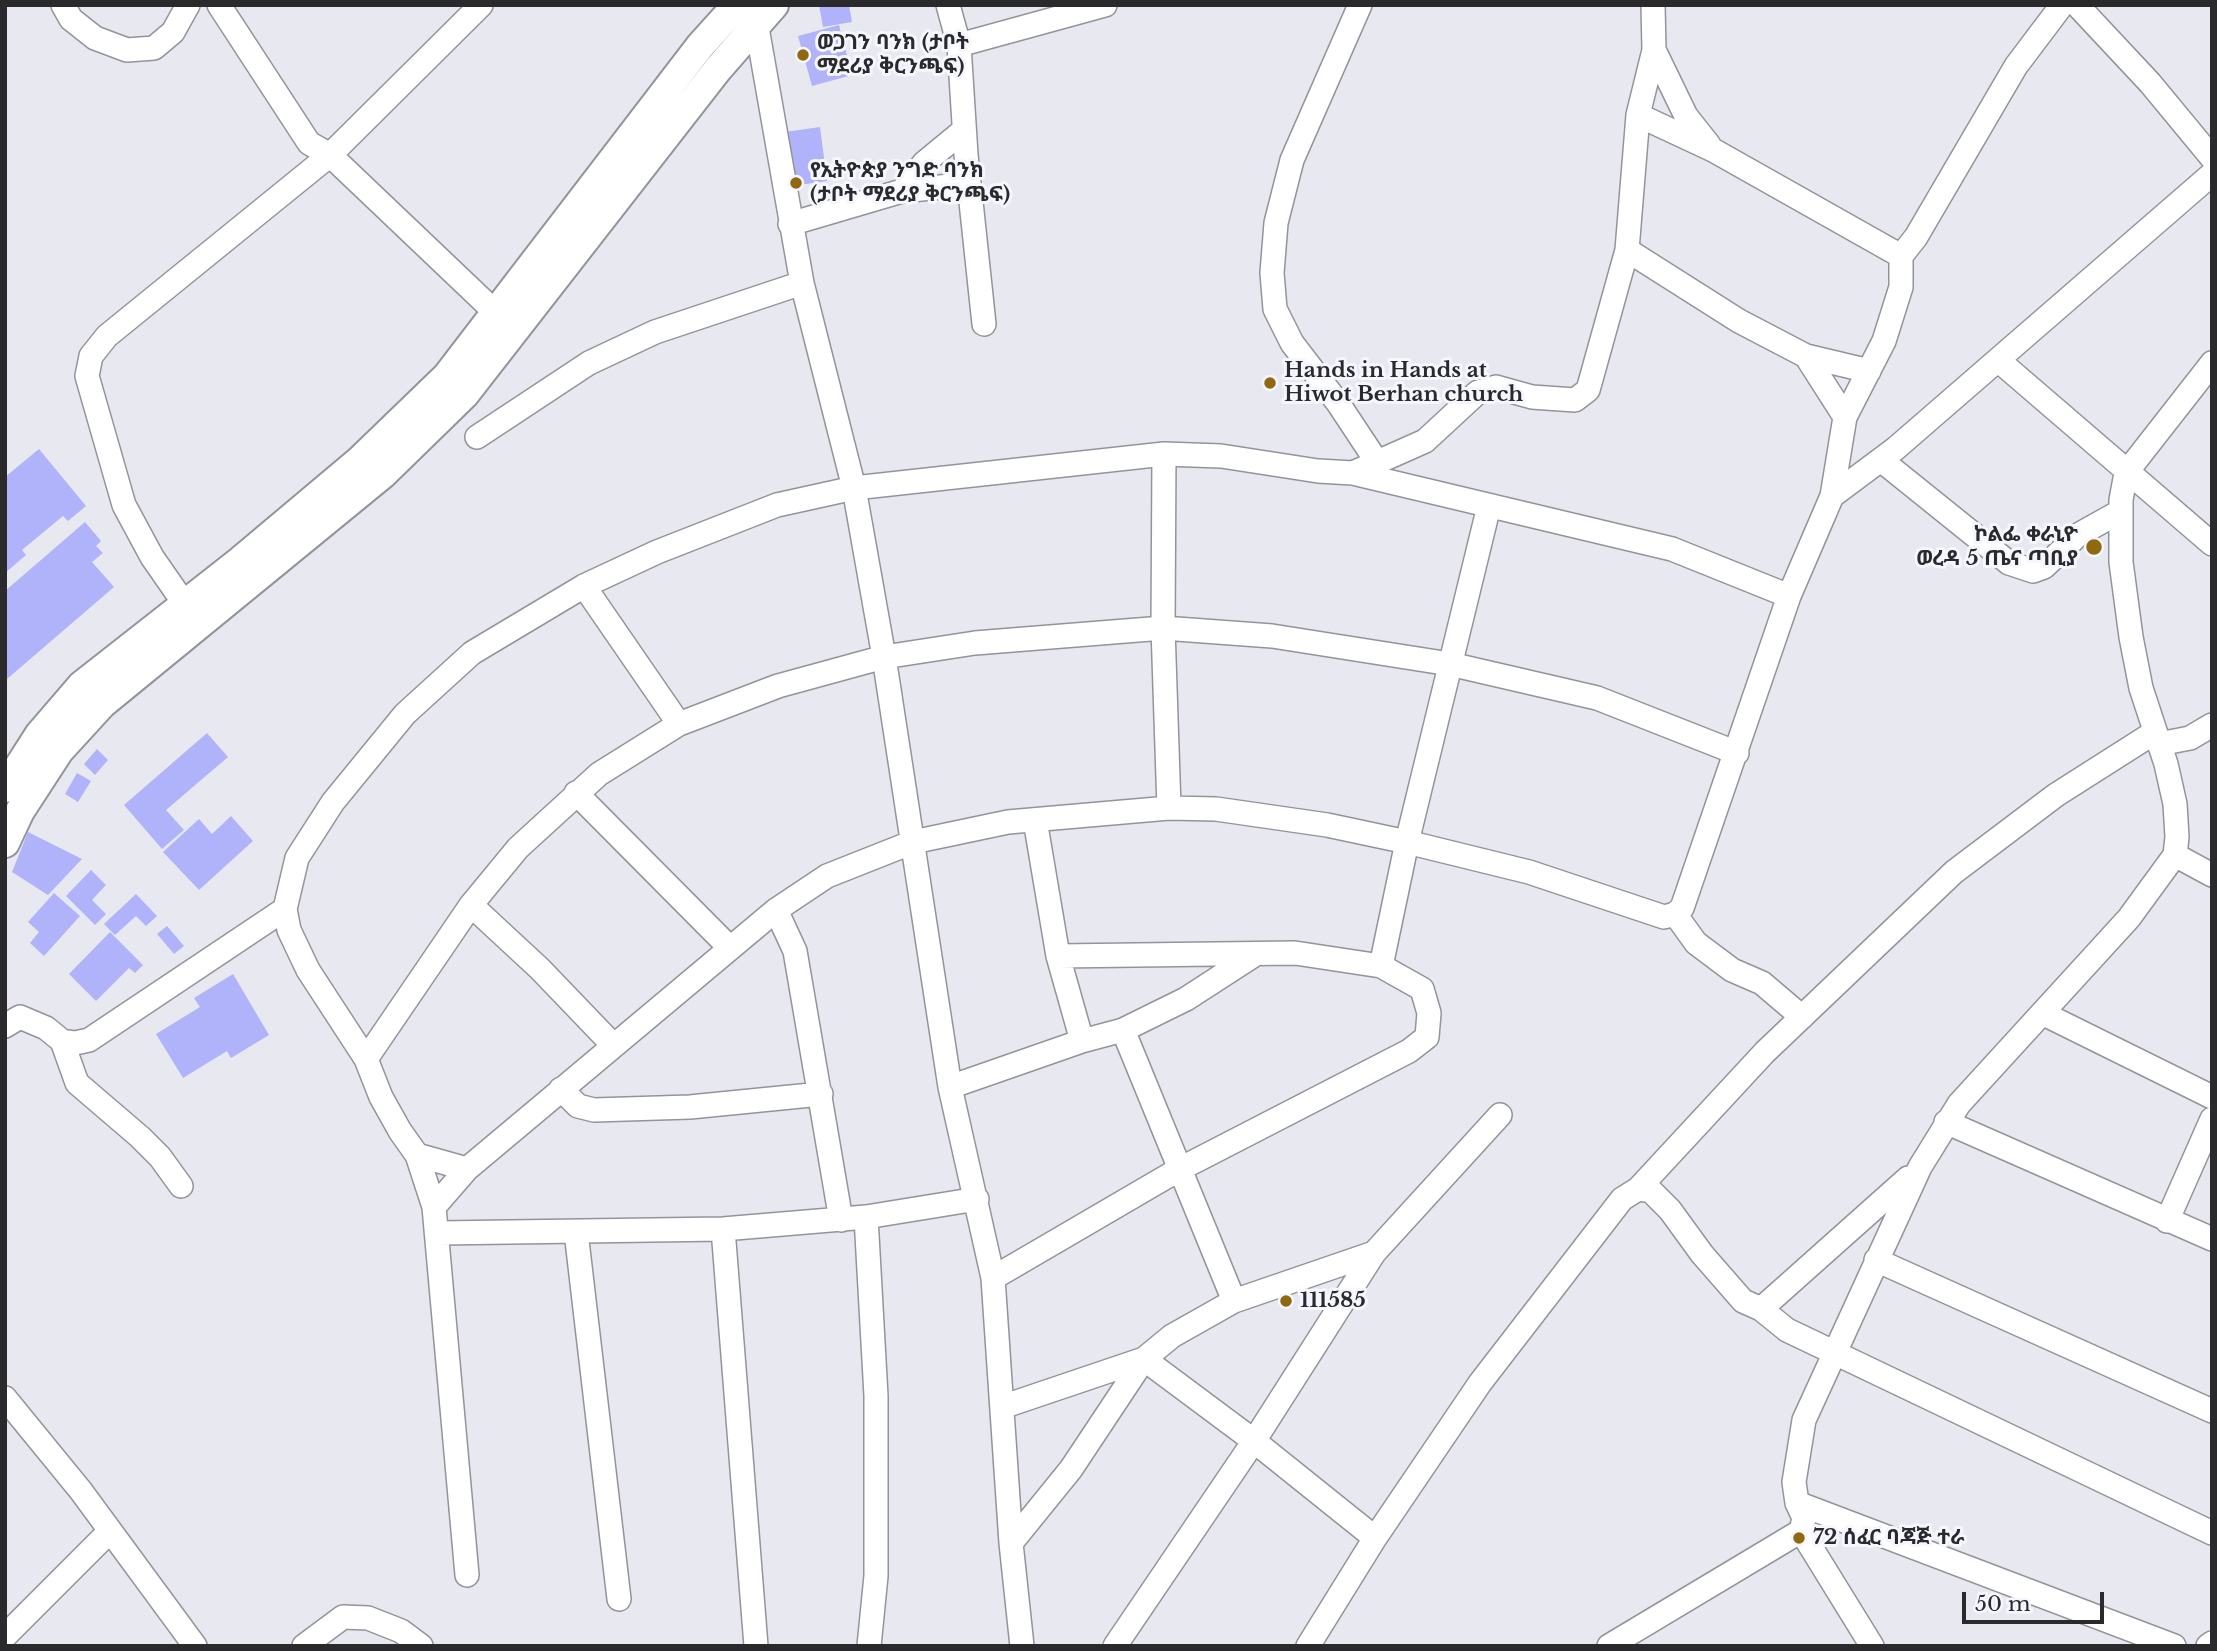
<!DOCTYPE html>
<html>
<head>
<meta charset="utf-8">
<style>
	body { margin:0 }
	#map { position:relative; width:2217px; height:1651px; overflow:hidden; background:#e8e8f0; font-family:"Libre Baskerville",serif }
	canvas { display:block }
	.frame { position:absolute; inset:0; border:7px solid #2a2a2d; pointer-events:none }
	.scale { position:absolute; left:1962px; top:1592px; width:142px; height:32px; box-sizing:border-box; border:4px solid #2a2a2d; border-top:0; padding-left:9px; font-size:21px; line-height:24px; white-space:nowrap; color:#2a2a2d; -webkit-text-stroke:5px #f5f6fe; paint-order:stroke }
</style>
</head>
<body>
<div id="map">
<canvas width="2217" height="1651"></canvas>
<div class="frame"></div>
<div class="scale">50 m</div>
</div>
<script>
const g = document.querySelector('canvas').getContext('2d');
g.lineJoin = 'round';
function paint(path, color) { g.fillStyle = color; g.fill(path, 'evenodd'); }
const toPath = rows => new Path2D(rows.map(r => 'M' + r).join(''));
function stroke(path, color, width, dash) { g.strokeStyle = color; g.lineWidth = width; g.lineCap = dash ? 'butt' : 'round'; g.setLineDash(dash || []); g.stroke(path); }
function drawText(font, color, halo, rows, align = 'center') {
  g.font = font + ' "Libre Baskerville","Noto Sans Ethiopic",serif'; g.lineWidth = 6; g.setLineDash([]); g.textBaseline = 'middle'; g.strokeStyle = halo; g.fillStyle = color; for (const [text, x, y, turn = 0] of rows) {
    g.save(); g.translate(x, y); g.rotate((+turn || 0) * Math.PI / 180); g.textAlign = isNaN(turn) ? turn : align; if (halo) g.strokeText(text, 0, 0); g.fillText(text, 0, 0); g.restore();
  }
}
const building = toPath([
	[819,5,849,5,852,22,823,27],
	[839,25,852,75,812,86,798,36],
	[820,127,827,181,792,186,785,132],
	[39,449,86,506,68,521,63,516,22,550,26,555,5,573,5,477],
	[85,522,101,541,96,546,103,553,92,562,114,587,7,679,5,591],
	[207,733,228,757,166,810,184,830,162,849,124,805],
	[97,749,108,760,95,775,84,764],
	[77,773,91,781,78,802,65,794],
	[231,816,253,841,199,890,163,852,199,819,212,834],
	[28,832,82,859,48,895,12,872],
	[91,870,106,885,92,900,106,914,95,925,66,896],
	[54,893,80,916,44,956,30,943,39,932,28,922],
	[136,894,157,916,146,926,136,916,115,935,104,924],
	[167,926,184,946,174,954,157,934],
	[110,932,143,965,135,973,129,968,96,1001,69,974],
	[233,974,269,1035,231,1058,227,1051,183,1078,156,1034,200,1007,194,998]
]);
const minor = toPath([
	[63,5,71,19,95,38,127,50,154,48,173,32,188,5],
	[219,5,309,143,330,155,495,312],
	[753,5,802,283,854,488,884,657,950,1087,993,1278,1011,1543,1022,1646],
	[948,5,959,45,966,155,984,324],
	[1360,5,1292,160,1276,223,1272,273,1275,309,1292,343,1338,403,1377,462],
	[2077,5,2150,83,2212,158],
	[959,45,1105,5],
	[1654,50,1686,116,1709,145],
	[1638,115,1713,150,1901,256],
	[902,191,924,163,964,130],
	[790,224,902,191,969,184],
	[1627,250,1739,321,1806,356,1869,371],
	[1806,356,1845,417],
	[1998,360,2212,544],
	[477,437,589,363,655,332,802,283],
	[1164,454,1163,628,1169,808],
	[1881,460,2009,563,2033,571,2044,567,2078,535,2121,511],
	[1353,473,1425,441,1478,392,1496,387,1532,397,1575,400,1588,390,1627,250,1638,115,1654,50,1653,5],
	[1832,496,1895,449,2212,174],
	[584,586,679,724],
	[184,603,152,557,124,505,87,376,91,356,107,336,330,155,481,5],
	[2159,744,2190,738,2212,725],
	[576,793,729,947],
	[1035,820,1058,956,1082,1041],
	[2175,855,2212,875],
	[471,905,540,969,613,1045],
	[776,910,795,951,841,1220],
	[1675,914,1696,943,1732,970,1762,983,1802,1017],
	[1381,966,1407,842,1489,506],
	[2044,1014,2212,1097],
	[5,1026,20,1017,46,1028,62,1041,75,1043,89,1040,285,909],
	[1123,1030,1234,1301],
	[62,1041,77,1083,140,1137,160,1157,181,1186],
	[366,1059,471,905,518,848,599,774,679,724,778,686,884,657,975,643,1163,628,1272,636,1450,664,1597,698,1737,753],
	[950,1087,1082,1041,1123,1030,1186,999,1254,955],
	[561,1089,578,1106,594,1110,690,1107,821,1094],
	[1946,1122,2212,1239],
	[417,1155,467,1169],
	[1638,1189,1651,1191,1670,1210,1702,1254,1743,1301,1761,1309,1787,1330,2212,1533],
	[434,1207,467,1169,776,910,827,876,913,842,1008,822,1169,808,1216,809,1327,825,1407,842,1529,872,1664,917,1675,914,1682,908,1789,596,1832,496,1845,417,1884,341,1901,287,1901,256,1916,237,2016,66,2062,5],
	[866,1217,876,1396,876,1576,869,1646],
	[2167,1221,2212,1119],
	[723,1229,756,1646],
	[576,1232,619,1599],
	[439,1233,723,1229,866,1217,977,1199],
	[1876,1260,2212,1411],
	[993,1278,1178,1170,1409,1051,1427,1037,1429,1013,1422,989,1381,966,1295,953,1058,956],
	[1761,1309,1908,1178],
	[1144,1359,1254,1441,1375,1538],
	[5,1398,81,1491,195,1646],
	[1002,1407,1144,1359],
	[1797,1503,2174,1646],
	[1801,1531,1872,1646],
	[1011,1543,1071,1469,1144,1359,1172,1336,1234,1301,1374,1253],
	[467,1575,434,1207,417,1155,400,1131,381,1097,366,1059,308,970,289,930,285,909,297,858,333,802,405,714,472,653,584,586,657,552,777,505,854,488,1164,454,1221,456,1318,471,1353,473,1672,549,1789,596],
	[5,1636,109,1532],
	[304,1646,343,1617,368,1618,401,1631,421,1646],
	[1115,1646,1254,1441,1374,1253,1500,1115],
	[1308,1646,1375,1538,1480,1383,1622,1199,1638,1189,1765,1052,1954,872,2056,795,2155,732],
	[1609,1646,1801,1531,1804,1518,1797,1503,1794,1482,1804,1420,1920,1167,1959,1104,2129,918,2175,855,2177,837,2175,804,2166,764,2141,688,2131,637,2121,562,2121,500,2126,473,2212,363],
	[2208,1646,2212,1643]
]);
const major = toPath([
	[5,788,39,735,82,685,240,561,359,461,447,376,700,46,737,5],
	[5,843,20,811,59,751,102,704,383,474,465,394,718,69,774,5]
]);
const markers = [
	[803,55,7,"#90690f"],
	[796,183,7,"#90690f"],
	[1270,383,7,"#90690f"],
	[2094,547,9,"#90690f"],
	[1286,1301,7,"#90690f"],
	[1799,1538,7,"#90690f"]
];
const poiNames = [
	["ወጋገን ባንክ (ታቦት",817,43],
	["ማደሪያ ቅርንጫፍ)",817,67],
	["የኢትዮጵያ ንግድ ባንክ",810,171],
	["(ታቦት ማደሪያ ቅርንጫፍ)",810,195],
	["Hands in Hands at",1284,371],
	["Hiwot Berhan church",1284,395],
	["ኮልፌ ቀራኒዮ",2078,535,"right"],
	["ወረዳ 5 ጤና ጣቢያ",2078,559,"right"],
	["111585",1300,1301],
	["72 ሰፈር ባጃጅ ተራ",1813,1538]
];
paint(building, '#b0b3fa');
stroke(minor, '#93949b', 26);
stroke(major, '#93949b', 32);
stroke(minor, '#fff', 23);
stroke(major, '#fff', 28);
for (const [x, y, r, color] of markers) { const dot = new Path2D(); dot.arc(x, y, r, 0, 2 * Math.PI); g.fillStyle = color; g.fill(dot); stroke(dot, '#f5f6fe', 2.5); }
drawText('bold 21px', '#2a2a2d', '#f5f6fe', poiNames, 'left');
</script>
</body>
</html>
